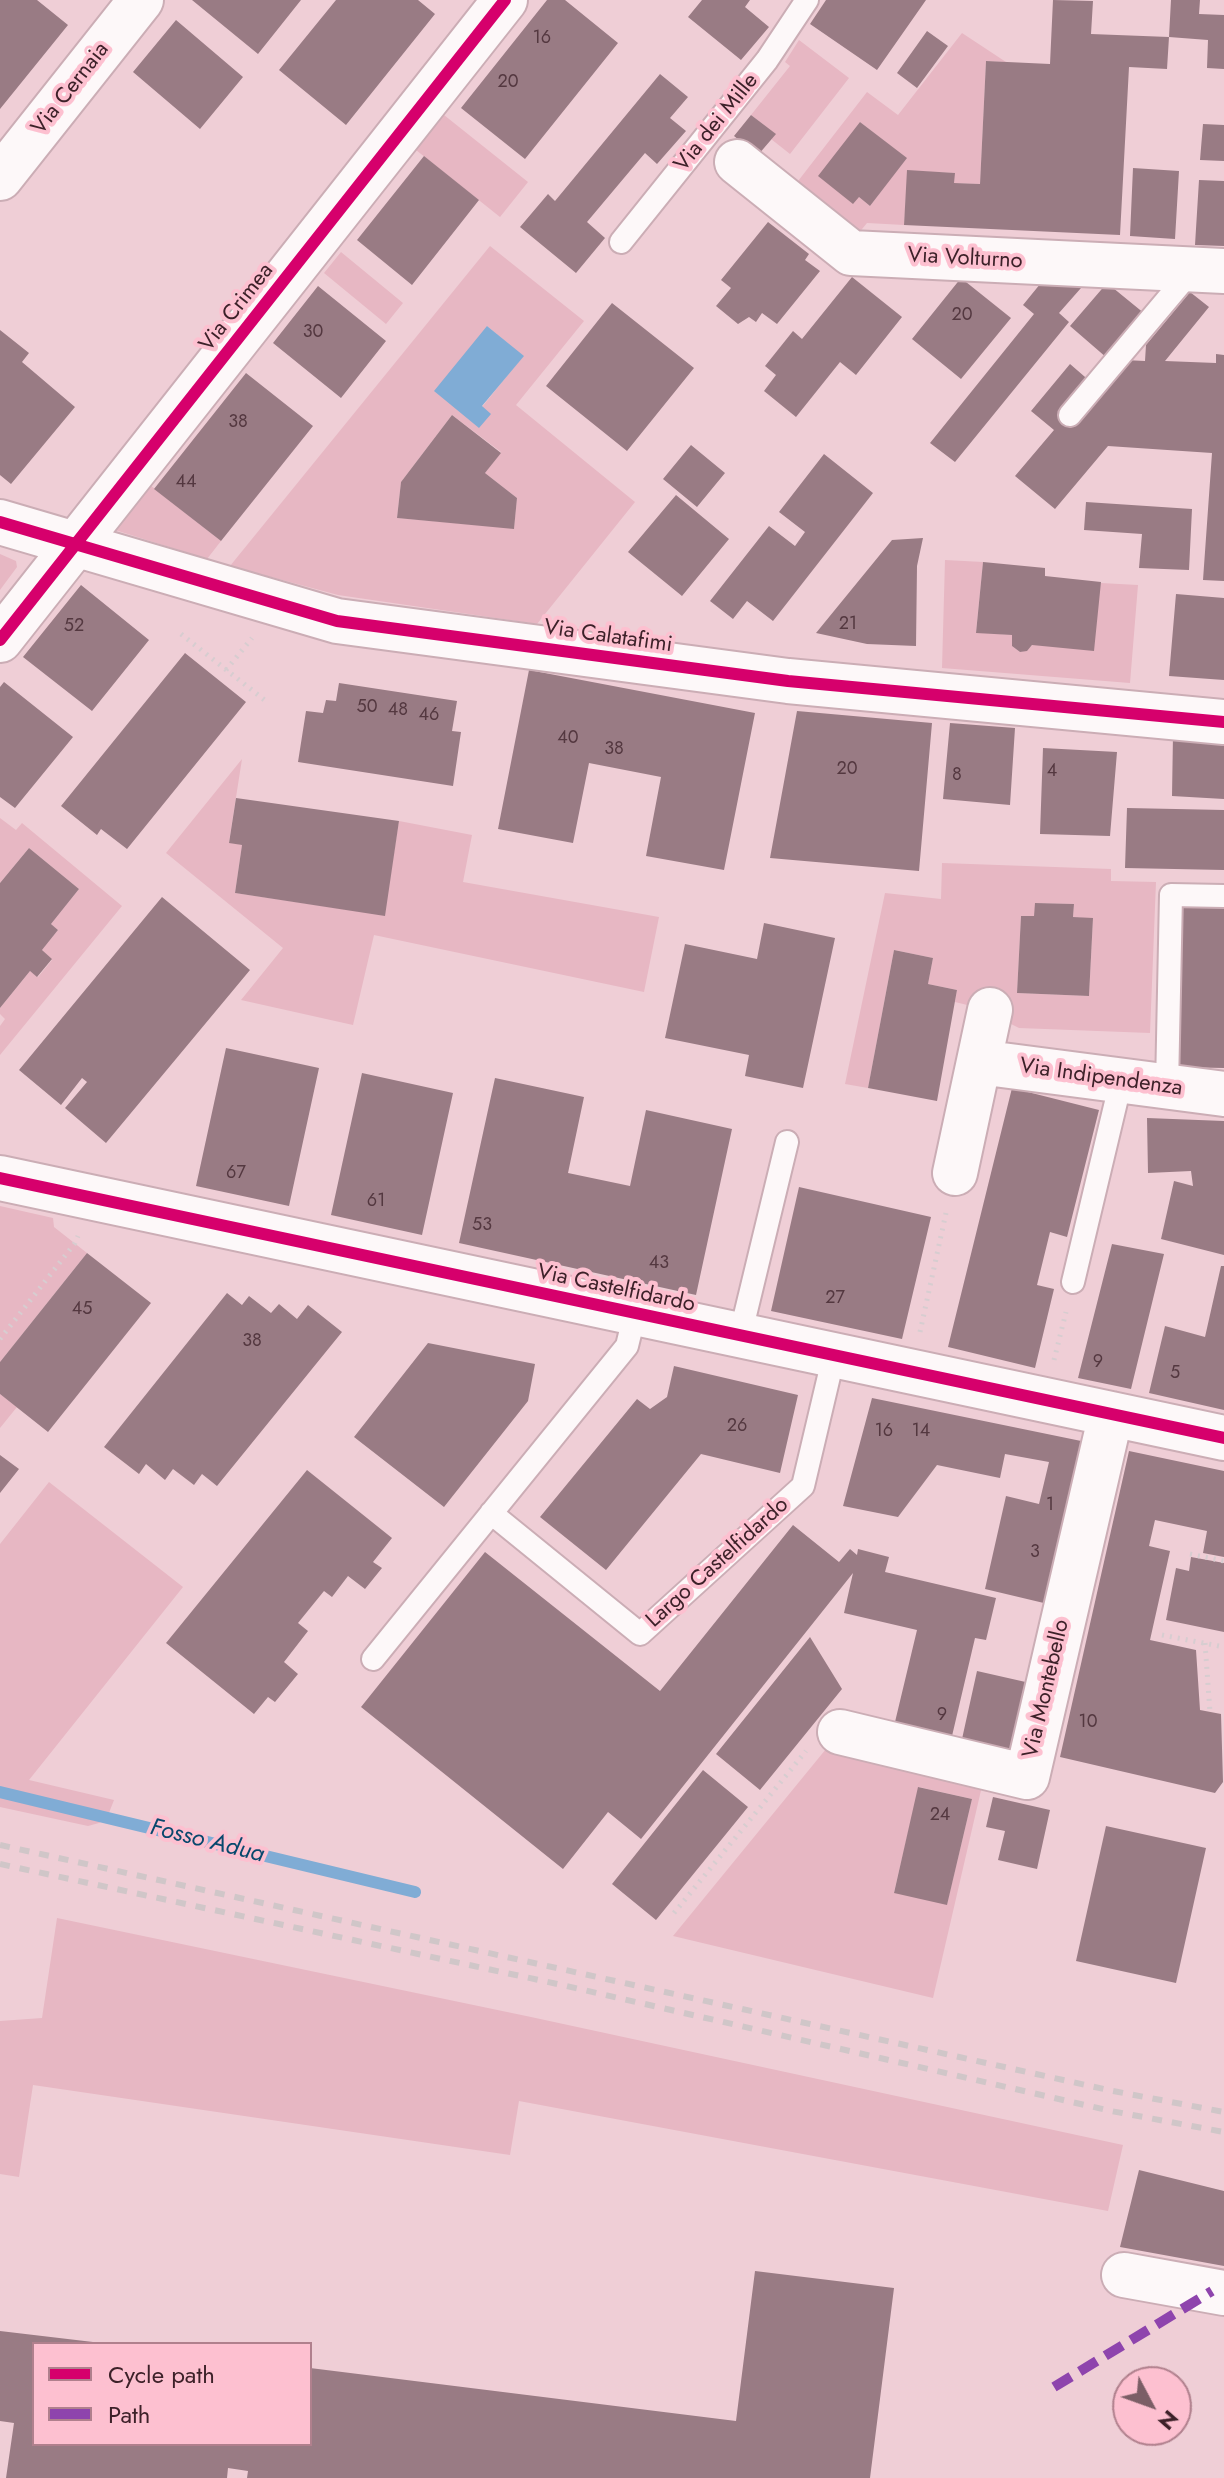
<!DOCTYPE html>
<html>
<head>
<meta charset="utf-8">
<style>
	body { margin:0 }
	#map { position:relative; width:1224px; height:2478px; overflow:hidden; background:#efced6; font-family:Jost,sans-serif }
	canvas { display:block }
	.legend { position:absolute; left:32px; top:2342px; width:280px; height:104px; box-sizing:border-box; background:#fdc0d0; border:2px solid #b0808d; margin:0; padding:10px 14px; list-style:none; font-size:24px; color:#3d2129 }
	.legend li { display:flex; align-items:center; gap:16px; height:40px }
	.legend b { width:40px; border:2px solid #b0808d }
	.north { position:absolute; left:1112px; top:2366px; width:80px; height:80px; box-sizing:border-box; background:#fdc0d0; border:2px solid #b0808d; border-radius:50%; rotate:131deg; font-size:22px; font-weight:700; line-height:32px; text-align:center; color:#3d2129 }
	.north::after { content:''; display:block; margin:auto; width:28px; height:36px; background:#7b5e66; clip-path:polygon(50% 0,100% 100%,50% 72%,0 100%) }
</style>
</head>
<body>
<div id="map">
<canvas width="1224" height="2478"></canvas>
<ul class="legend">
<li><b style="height:10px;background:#d6006c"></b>Cycle path</li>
<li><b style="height:10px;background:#8e44ad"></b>Path</li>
</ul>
<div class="north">N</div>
</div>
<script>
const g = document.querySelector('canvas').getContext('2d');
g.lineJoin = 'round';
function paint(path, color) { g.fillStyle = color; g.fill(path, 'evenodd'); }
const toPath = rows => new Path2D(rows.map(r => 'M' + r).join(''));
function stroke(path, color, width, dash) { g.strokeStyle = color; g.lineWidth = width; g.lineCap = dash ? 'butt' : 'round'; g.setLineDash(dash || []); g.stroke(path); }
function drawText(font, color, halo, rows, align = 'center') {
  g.font = font + ' Jost,sans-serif'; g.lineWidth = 8; g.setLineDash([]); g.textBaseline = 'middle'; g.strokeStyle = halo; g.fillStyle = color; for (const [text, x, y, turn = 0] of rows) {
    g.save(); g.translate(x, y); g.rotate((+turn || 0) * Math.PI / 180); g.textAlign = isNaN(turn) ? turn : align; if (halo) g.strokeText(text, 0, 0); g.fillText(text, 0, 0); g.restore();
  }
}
const green = toPath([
	[962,33,1006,62,986,61,980,184,954,183,954,173,908,171,904,225,867,223,858,234,795,185,867,92,898,115],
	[860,122,906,158,870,206,859,197],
	[799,40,849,78,790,154,771,139,775,134,751,115,790,66,785,62],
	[444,115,528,182,500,217,416,150],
	[490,246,584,321,516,405,635,502,537,624,338,595,230,566],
	[487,326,523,356,482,407],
	[452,415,501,452,485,473,517,498,514,528,397,518,401,482],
	[341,252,403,303,386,324,324,273],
	[150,485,221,541,207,559,115,530],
	[0,554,16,561,17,567,0,590],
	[945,560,983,562,976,632,1012,635,1012,646,1020,652,1027,650,1101,583,1138,585,1130,683,942,668],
	[242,759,229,842,242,845,235,893,384,915,399,821,472,835,463,882,659,917,644,992,374,935,353,1025,241,1000,283,948,166,853],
	[0,818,16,830,22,823,122,906,0,1055,0,1026,5,1019,0,1014,0,1008,30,971,38,977,52,960,42,950,58,930,51,924,79,889,29,848,0,883],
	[942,863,1111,869,1111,881,1156,882,1150,1033,1019,1028,1011,1024,1008,1015,955,1002,957,990,928,984,933,958,894,950,868,1088,845,1084,885,893,941,899],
	[1036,903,1074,904,1073,917,1093,919,1089,996,1017,993,1021,916,1034,916],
	[0,1206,53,1218,54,1227,87,1253,0,1362],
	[0,1394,17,1407,0,1428],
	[49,1482,183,1587,29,1780,114,1800,107,1818,99,1823,88,1826,0,1807,0,1544],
	[826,1749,982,1786,933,1998,673,1936],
	[919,1787,972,1799,947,1904,894,1892],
	[57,1918,531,2017,1123,2145,1108,2211,519,2101,510,2155,33,2085,19,2177,0,2174,0,2021,42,2018]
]);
const water = toPath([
	[487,326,524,356,482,406,491,414,479,428,434,391]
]);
const stream = toPath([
	[0,1792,415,1892]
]);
const building = toPath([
	[0,0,37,0,68,25,0,109],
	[192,0,301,0,258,54],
	[336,0,418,0,435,14,346,125,279,70],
	[547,0,565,0,618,43,525,159,461,108],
	[702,0,750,0,745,7,769,27,741,60,688,17],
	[826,0,926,0,877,70,810,24],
	[1053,0,1093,1,1091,34,1169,37,1171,0,1200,0,1199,14,1224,15,1224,69,1207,68,1208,40,1169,37,1167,69,1129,67,1120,235,904,225,907,170,955,173,954,183,980,184,986,61,1050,64],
	[176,20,243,77,200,129,133,72],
	[927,31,948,46,917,88,897,73],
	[660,74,688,97,670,118,686,131,657,164,645,153,587,222,605,238,576,273,520,227,548,194,555,201],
	[751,115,776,134,758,155,734,136],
	[860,122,907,158,870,206,859,197,853,204,818,176],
	[1203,124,1224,125,1224,161,1200,160],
	[424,156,479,200,412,285,357,240],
	[1133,168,1179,171,1175,239,1130,236],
	[1199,180,1224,181,1224,246,1195,245],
	[768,222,809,254,805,260,820,271,777,324,762,313,756,322,749,317,738,324,716,306,731,288,721,280],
	[852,277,902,317,856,375,840,362,796,417,764,391,776,375,765,366,793,331,802,339],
	[1067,277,1081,288,1059,313,1069,322,955,462,930,443,1034,314,1023,305,1045,278],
	[961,278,1011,318,961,379,912,339],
	[1107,283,1145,314,1107,358,1070,326],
	[318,286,386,341,341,398,273,343],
	[1190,292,1209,307,1165,361,1216,363,1216,354,1224,355,1224,581,1203,580,1212,453,1108,446,1055,509,1015,476,1054,430,1031,411,1070,364,1092,383,1124,360,1145,361,1146,345],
	[612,303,694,368,627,451,546,386],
	[0,330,29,353,22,362,75,407,11,484,0,475],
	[246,373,313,426,221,541,154,489],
	[452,415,501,453,485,473,517,498,514,529,397,518,401,482],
	[691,445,725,473,697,507,663,479],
	[824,454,873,493,773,621,747,601,733,619,710,601,769,526,795,546,805,532,779,512],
	[676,495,729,539,682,596,628,552],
	[1086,502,1192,509,1189,570,1139,568,1142,534,1084,530],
	[923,538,917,566,916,646,867,644,816,633,892,540],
	[983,562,1045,568,1045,576,1101,582,1094,651,1032,645,1027,651,1020,652,1012,646,1012,635,976,633],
	[81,585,149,640,92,711,23,657],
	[1176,594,1224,598,1224,680,1169,676],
	[185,653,246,702,127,849,101,829,97,835,61,806],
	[529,670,755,713,724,870,646,856,661,777,589,763,573,843,498,829],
	[4,682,73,737,15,808,0,797,0,687],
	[339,683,457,701,452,731,461,732,453,786,298,762,306,711,323,713,326,700,336,701],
	[797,711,932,723,919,871,770,858],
	[950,723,1015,728,1010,805,943,799],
	[1173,735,1224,740,1224,799,1172,796],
	[1043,748,1117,752,1110,836,1040,834],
	[236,798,399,821,385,916,235,893,242,845,229,843],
	[1127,808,1224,810,1224,870,1125,868],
	[29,848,79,889,51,924,58,930,42,950,52,959,37,977,30,971,0,1008,0,883],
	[162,897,250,970,106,1143,65,1108,87,1082,82,1078,61,1105,19,1070],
	[1035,903,1074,904,1073,917,1093,918,1089,996,1017,993,1021,916,1034,916],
	[1179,906,1224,907,1224,1068,1175,1067],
	[764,923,835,938,803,1088,745,1076,749,1055,665,1038,685,944,757,959],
	[894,950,933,958,928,984,957,990,937,1101,868,1088],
	[226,1048,319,1068,289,1206,196,1186],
	[362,1073,453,1093,422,1235,331,1215],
	[495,1078,584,1097,568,1173,630,1186,646,1110,732,1129,696,1295,459,1243],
	[1012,1088,1099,1110,1067,1237,1050,1232,1037,1285,1054,1289,1035,1368,948,1347],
	[1147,1118,1224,1121,1224,1255,1161,1239,1174,1181,1193,1186,1191,1171,1148,1173],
	[799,1187,931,1217,902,1339,771,1311],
	[1112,1244,1164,1254,1131,1389,1078,1378],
	[87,1253,151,1303,48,1432,0,1394,0,1362],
	[1221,1266,1224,1266,1224,1410,1149,1393,1165,1326,1205,1337],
	[227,1293,242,1305,249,1296,271,1313,279,1304,297,1319,308,1305,342,1332,217,1486,202,1474,194,1485,173,1469,165,1480,146,1464,139,1474,104,1447],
	[428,1343,535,1364,528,1401,444,1507,354,1437],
	[674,1366,798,1395,780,1473,701,1454,606,1570,540,1517,637,1399,650,1409,667,1397],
	[872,1398,1086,1442,1048,1604,985,1589,1006,1496,1039,1504,1049,1462,1005,1454,1000,1478,937,1465,898,1517,843,1506],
	[1129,1451,1224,1471,1224,1557,1203,1553,1207,1531,1155,1520,1149,1546,1170,1551,1150,1640,1196,1650,1200,1710,1221,1714,1223,1782,1215,1793,1060,1757],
	[0,1455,19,1469,0,1493],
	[307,1470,392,1538,373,1562,382,1568,365,1589,348,1576,332,1597,324,1591,298,1623,308,1631,284,1662,298,1674,275,1702,268,1697,254,1714,166,1643],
	[793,1525,839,1562,850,1549,857,1555,858,1549,889,1557,885,1572,996,1598,986,1640,975,1638,952,1736,895,1722,917,1630,844,1613,853,1573,641,1839,608,1812,563,1869,361,1707,485,1552,660,1691],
	[1191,1557,1224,1563,1224,1632,1166,1620,1176,1568,1189,1571],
	[810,1637,842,1689,760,1790,716,1754],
	[977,1671,1030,1683,1014,1752,962,1739],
	[703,1770,748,1807,656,1920,612,1884],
	[918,1787,972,1799,947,1905,894,1893],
	[993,1797,1050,1810,1037,1869,998,1860,1005,1831,986,1827],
	[1106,1826,1206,1848,1176,1983,1076,1961],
	[1139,2170,1224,2191,1224,2266,1120,2247],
	[755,2271,894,2288,870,2478,247,2478,248,2471,228,2468,227,2478,6,2478,14,2423,0,2421,0,2331,93,2342,34,2344,34,2444,310,2444,310,2368,736,2421]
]);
const path = toPath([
	[181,634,267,702],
	[226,670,252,638],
	[920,1332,946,1213],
	[0,1339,75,1243,78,1236],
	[1054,1360,1066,1312],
	[1190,1554,1224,1561],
	[1162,1635,1224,1647],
	[1205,1643,1210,1712],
	[674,1913,806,1751]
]);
const service = toPath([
	[621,242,767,60,807,0],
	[1070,415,1192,270],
	[1167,1087,1171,895,1224,896],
	[1073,1282,1121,1081],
	[740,1336,787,1142],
	[491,1513,640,1634,803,1486,834,1355],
	[373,1659,627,1346,635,1313]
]);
const minor = toPath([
	[737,162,851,253,1224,271],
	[0,178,141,0],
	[0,522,337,621,788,681,1224,722],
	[0,640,505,0],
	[979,1062,1224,1094],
	[955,1173,990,1010],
	[0,1178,1224,1438],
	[840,1732,1027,1777,1111,1414],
	[1124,2275,1224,2293]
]);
const rail = toPath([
	[0,1845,1113,2091,1224,2112],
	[0,1864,562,1985,1111,2111,1224,2132]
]);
const quiet = toPath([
	[1054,2387,1212,2291]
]);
const cycleway = toPath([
	[0,522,337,621,788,681,1224,722],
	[0,640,505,0],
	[0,1178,1224,1438]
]);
const numberNames = [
	["16",542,39],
	["20",508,83],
	["20",962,316],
	["30",313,333],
	["38",238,423],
	["44",186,483],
	["21",848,625],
	["52",74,627],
	["50",367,708],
	["48",398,711],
	["46",429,716],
	["40",568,739],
	["38",614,750],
	["20",847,770],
	["4",1052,772],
	["8",957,776],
	["67",236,1174],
	["61",376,1202],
	["53",482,1226],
	["43",659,1264],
	["27",835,1299],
	["45",82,1310],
	["38",252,1342],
	["9",1098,1363],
	["5",1175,1374],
	["26",737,1427],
	["16",884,1432],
	["14",921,1432],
	["1",1050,1506],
	["3",1035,1553],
	["9",942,1716],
	["10",1088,1723],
	["24",940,1816]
];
const streetNames = [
	["Via Cernaia",71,89,-52],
	["Via dei Mille",717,123,-51],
	["Via Volturno",965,259,3],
	["Via Crimea",237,308,-52],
	["Via Calatafimi",608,637,8],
	["Via Indipendenza",1101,1078,8],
	["Via Castelfidardo",616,1289,12],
	["Largo Castelfidardo",718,1563,-42],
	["Via Montebello",1047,1689,-77]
];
const waterNames = [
	["Fosso Adua",207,1842,14]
];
paint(green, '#e7b7c3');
paint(water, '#80acd5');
stroke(stream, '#80acd5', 12);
paint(building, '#997b84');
stroke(service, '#cbadb5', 26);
stroke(minor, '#cbadb5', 48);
stroke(path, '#d7cdd0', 5, [2, 6]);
stroke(service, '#fdf8f9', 22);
stroke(minor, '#fdf8f9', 44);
stroke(rail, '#d0c6c8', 6, [10, 10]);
stroke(quiet, '#8e44ad', 10, [20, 10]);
stroke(cycleway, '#d6006c', 12);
drawText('18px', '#543840', null, numberNames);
drawText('22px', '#3d2129', '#fdc0d0', streetNames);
drawText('italic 24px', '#09486d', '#fdc0d0', waterNames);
</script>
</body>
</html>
